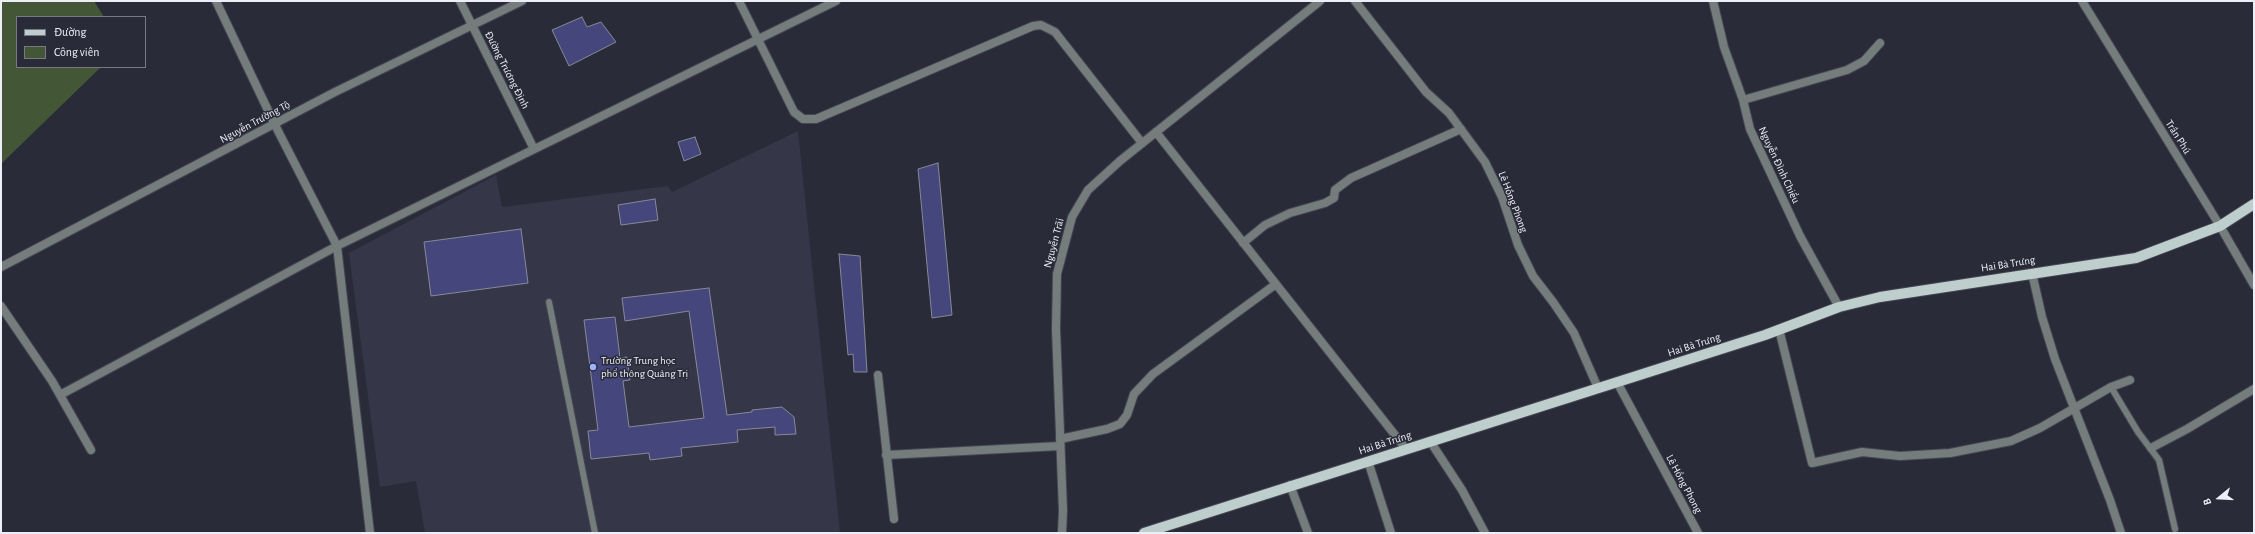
<!DOCTYPE html>
<html>
<head>
<meta charset="utf-8">
<style>
	body { margin:0 }
	#map { position:relative; width:2255px; height:534px; overflow:hidden; background:#2a2b38; font-family:"Alegreya Sans",sans-serif }
	canvas { display:block }
	.frame { position:absolute; inset:0; border:2px solid #edeef7; pointer-events:none }
	.legend { position:absolute; left:16px; top:16px; width:130px; height:52px; box-sizing:border-box; background:#2a2b38; border:1px solid #787984; margin:0; padding:5px 7px; list-style:none; font-size:12px; color:#edeef7 }
	.legend li { display:flex; align-items:center; gap:8px; height:20px }
	.legend b { width:20px; border:1px solid #787984 }
	.north { position:absolute; left:2199px; top:478px; width:40px; height:40px; -webkit-text-stroke:3px #2a2b38; paint-order:stroke; rotate:252deg; font-size:11px; font-weight:700; line-height:16px; text-align:center; color:#edeef7 }
	.north::after { content:''; display:block; margin:auto; width:14px; height:18px; background:#edeef7; clip-path:polygon(50% 0,100% 100%,50% 72%,0 100%) }
</style>
</head>
<body>
<div id="map">
<canvas width="2255" height="534"></canvas>
<div class="frame"></div>
<ul class="legend">
<li><b style="height:5px;background:#bdcecd"></b>Đường</li>
<li><b style="height:11px;background:#435736"></b>Công viên</li>
</ul>
<div class="north">B</div>
</div>
<script>
const g = document.querySelector('canvas').getContext('2d');
g.lineJoin = 'round';
function paint(path, color) { g.fillStyle = color; g.fill(path, 'evenodd'); }
const toPath = rows => new Path2D(rows.map(r => 'M' + r).join(''));
function stroke(path, color, width, dash) { g.strokeStyle = color; g.lineWidth = width; g.lineCap = dash ? 'butt' : 'round'; g.setLineDash(dash || []); g.stroke(path); }
function drawText(font, color, halo, rows, align = 'center') {
  g.font = font + ' "Alegreya Sans",sans-serif'; g.lineWidth = 3; g.setLineDash([]); g.textBaseline = 'middle'; g.strokeStyle = halo; g.fillStyle = color; for (const [text, x, y, turn = 0] of rows) {
    g.save(); g.translate(x, y); g.rotate((+turn || 0) * Math.PI / 180); g.textAlign = isNaN(turn) ? turn : align; if (halo) g.strokeText(text, 0, 0); g.fillText(text, 0, 0); g.restore();
  }
}
const built = toPath([
	[798,131,840,533,425,533,416,481,380,487,349,253,496,175,502,207,668,186,672,192]
]);
const green = toPath([
	[1,1,94,1,104,17,17,17,17,67,101,67,1,164]
]);
const building = toPath([
	[582,17,587,27,601,22,616,42,569,66,552,30,582,17],
	[695,137,701,154,684,161,678,142,695,137],
	[938,163,952,315,932,318,918,169,938,163],
	[655,199,658,220,621,225,618,205,655,199],
	[521,229,528,283,431,296,424,242,521,229],
	[839,254,860,256,867,372,854,372,853,354,848,355,839,254],
	[709,288,727,415,752,412,752,410,782,407,794,417,796,434,775,435,775,427,737,430,738,442,681,448,682,456,650,460,649,453,591,459,588,431,598,430,584,320,615,317,620,358,627,357,630,380,623,381,629,427,704,418,689,311,625,321,622,298,709,288]
]);
const service = toPath([
	[549,302,595,533],
	[2111,387,2138,432,2159,460,2175,529]
]);
const minor = toPath([
	[216,1,275,125,337,246,370,533],
	[460,1,534,149],
	[739,1,794,112,803,119,816,119,1033,26,1041,25,1055,32,1142,143],
	[1355,1,1426,92,1449,113,1485,162,1502,197,1518,245,1533,276,1553,302,1574,333,1598,388],
	[1713,1,1724,47,1743,100,1750,129,1800,236,1839,307],
	[2082,1,2220,226,2254,285],
	[1743,100,1847,70,1864,61,1880,43],
	[1156,132,1406,449],
	[1243,243,1265,225,1290,213,1325,203,1334,198,1335,190,1351,178,1461,129],
	[1,267,335,92,522,1],
	[2032,273,2042,317,2055,359,2110,500,2121,533],
	[1,306,52,381,91,450],
	[1779,329,1812,463,1862,452,1900,456,1950,453,2011,441,2040,428,2111,387,2130,380],
	[878,375,894,519],
	[60,395,337,246,836,1],
	[1060,439,1107,429,1120,424,1127,415,1134,394,1153,374,1276,284],
	[1430,441,1462,490,1485,533],
	[2151,448,2187,429,2254,389],
	[886,455,1060,446],
	[1368,461,1391,533],
	[1290,485,1308,533]
]);
const tertiary = toPath([
	[1617,382,1698,533],
	[1062,533,1063,511,1056,329,1057,274,1072,217,1088,190,1121,160,1320,1]
]);
const primary = toPath([
	[1144,533,1765,335,1839,307,1880,297,2136,258,2220,226,2254,204]
]);
const markers = [
	[593,367,4,"#9cb4fd"]
];
const streetNames = [
	["Đường Trương Định",507,70,63],
	["Nguyễn Trường Tộ",255,122,-28],
	["Trần Phú",2178,137,58],
	["Nguyễn Đình Chiểu",1779,165,65],
	["Lê Hồng Phong",1513,202,69],
	["Nguyễn Trãi",1054,243,-75],
	["Hai Bà Trưng",2008,264,-9],
	["Hai Bà Trưng",1694,345,-18],
	["Hai Bà Trưng",1385,443,-18],
	["Lê Hồng Phong",1684,484,62]
];
const poiNames = [
	["Trường Trung học",601,361],
	["phổ thông Quảng Trị",601,374]
];
paint(built, '#353648');
paint(green, '#435736');
paint(building, '#45467c');
stroke(building, '#878998', 1);
stroke(service, '#454653', 8);
stroke(minor, '#454653', 10);
stroke(tertiary, '#454653', 10);
stroke(primary, '#454653', 12);
stroke(service, '#757d7c', 6);
stroke(minor, '#757d7c', 8);
stroke(tertiary, '#757d7c', 8);
stroke(primary, '#bdcecd', 10);
for (const [x, y, r, color] of markers) { const dot = new Path2D(); dot.arc(x, y, r, 0, 2 * Math.PI); g.fillStyle = color; g.fill(dot); stroke(dot, '#2a2b38', 1.5); }
drawText('11px', '#edeef7', '#2a2b38', streetNames);
drawText('11px', '#edeef7', '#2a2b38', poiNames, 'left');
</script>
</body>
</html>
